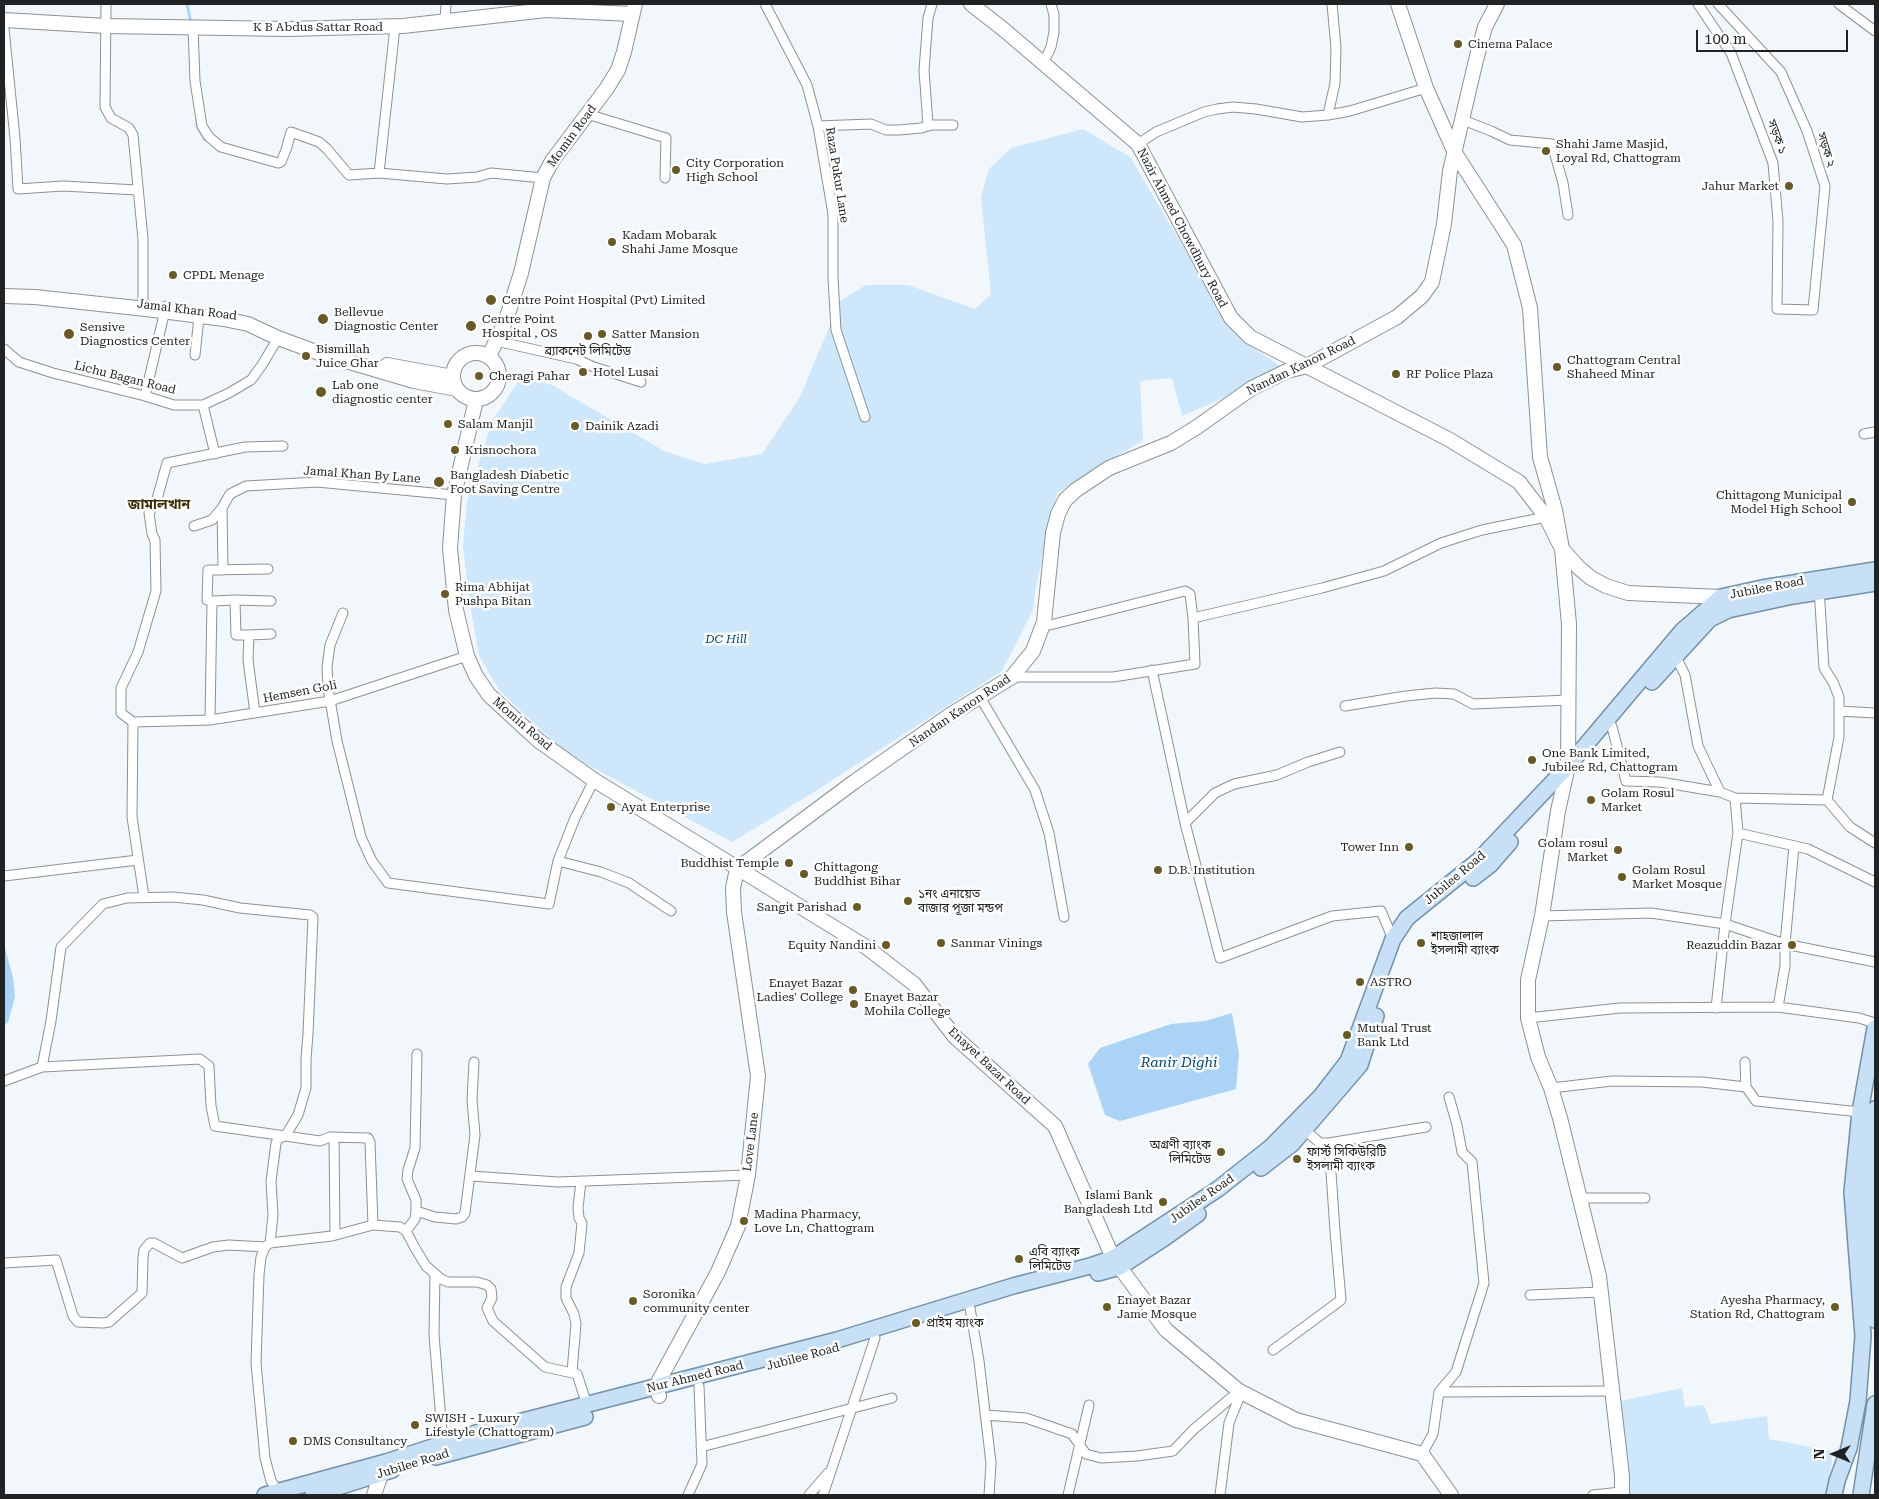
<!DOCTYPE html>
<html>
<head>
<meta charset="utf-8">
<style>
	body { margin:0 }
	#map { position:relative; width:1879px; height:1499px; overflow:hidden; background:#f1f7fb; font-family:"Roboto Serif",serif }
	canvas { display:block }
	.frame { position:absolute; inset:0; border:5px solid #202223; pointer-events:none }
	.north { position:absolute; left:1809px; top:1429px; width:50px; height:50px; -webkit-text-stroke:4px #fff; paint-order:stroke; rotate:270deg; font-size:14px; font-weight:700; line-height:20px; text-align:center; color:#202223 }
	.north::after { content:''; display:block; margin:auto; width:18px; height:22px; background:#202223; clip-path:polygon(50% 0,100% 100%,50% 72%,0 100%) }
	.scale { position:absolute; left:1696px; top:30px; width:152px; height:22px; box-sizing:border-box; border:2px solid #202223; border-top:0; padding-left:6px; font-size:15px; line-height:18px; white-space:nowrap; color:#202223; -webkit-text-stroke:4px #fff; paint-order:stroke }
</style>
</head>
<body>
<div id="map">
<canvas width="1879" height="1499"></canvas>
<div class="frame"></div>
<div class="north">N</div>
<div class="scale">100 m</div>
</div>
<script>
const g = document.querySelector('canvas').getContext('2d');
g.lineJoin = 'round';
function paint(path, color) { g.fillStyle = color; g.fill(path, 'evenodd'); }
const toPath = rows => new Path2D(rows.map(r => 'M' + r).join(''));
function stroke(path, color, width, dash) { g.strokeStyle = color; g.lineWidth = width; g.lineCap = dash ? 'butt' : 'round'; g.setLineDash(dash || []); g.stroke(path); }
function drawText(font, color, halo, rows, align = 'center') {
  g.font = font + ' "Roboto Serif","Noto Sans Bengali",serif'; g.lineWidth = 5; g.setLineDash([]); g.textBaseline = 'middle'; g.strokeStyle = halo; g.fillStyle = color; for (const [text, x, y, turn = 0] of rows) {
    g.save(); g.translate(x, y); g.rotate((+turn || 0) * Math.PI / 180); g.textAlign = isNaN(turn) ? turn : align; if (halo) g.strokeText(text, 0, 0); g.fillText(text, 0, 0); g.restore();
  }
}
const green = toPath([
	[1083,129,1130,157,1235,334,1287,371,1182,416,1172,378,1140,381,1143,440,1057,493,1035,591,1033,610,1002,671,803,799,732,842,565,753,499,690,479,656,469,599,463,545,467,501,492,421,522,376,552,385,664,451,704,464,762,454,800,397,840,301,866,285,908,285,975,309,991,294,981,197,989,169,1011,148],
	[1682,1388,1685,1407,1704,1405,1711,1424,1767,1416,1769,1439,1831,1451,1832,1463,1825,1495,1627,1495,1616,1402]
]);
const water = toPath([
	[4,945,13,977,15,997,8,1022,4,1026],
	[1232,1013,1239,1054,1236,1089,1120,1121,1105,1115,1088,1064,1100,1048,1171,1024,1205,1021]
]);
const stream = toPath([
	[187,4,191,23],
	[197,119,197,126,205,140]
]);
const street = toPath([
	[106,4,105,107,111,118,129,128,133,135,143,239,143,304],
	[765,4,807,85,818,126,833,214,833,278,836,330,865,417],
	[1698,4,1731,53,1773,163,1778,221,1777,309,1813,310,1825,186,1807,131,1781,72,1718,4],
	[1839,4,1875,31],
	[445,21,446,4],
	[193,27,195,81,202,126,209,137,221,147,278,163,281,162,286,150,291,132,319,142,327,149,349,175,379,173,447,179,477,177,491,173,543,178],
	[4,29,15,138,18,189,63,186,137,190],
	[1043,64,1051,47,1054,32,1054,15,1051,4],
	[587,114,666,138,665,178],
	[1328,115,1335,83,1336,48,1332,4],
	[1463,120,1491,131,1510,140,1552,144,1563,183,1568,215],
	[928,125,924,70,928,18,932,4],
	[818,126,871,124,886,130,899,130,921,128,932,125,953,125],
	[1138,144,1156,132,1204,112,1217,109,1233,107,1256,109,1302,117,1328,115,1350,111,1426,88],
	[379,173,395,27],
	[496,341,576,359,594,367,641,382],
	[4,349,19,362,53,373,145,396,174,405,203,405,229,393,251,380,262,365,278,338],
	[195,355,199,317],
	[145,396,166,306],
	[203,405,215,454],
	[1864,434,1875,432],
	[222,508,223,570],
	[194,526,212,520,222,508,230,494,246,486,317,482,454,495],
	[1819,588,1824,668,1833,682,1839,697,1839,737,1827,800],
	[235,600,271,601],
	[212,601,207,600,208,570,268,569],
	[343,613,330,645,327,667,328,688,337,741,361,837,372,861,388,883,549,904,558,861,575,818,594,780],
	[1044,622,1050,625,1185,591,1190,594,1193,618],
	[1674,653,1685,675,1698,746,1720,792,1735,798,1738,833,1725,924,1716,1008],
	[1152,670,1185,823,1220,958,1332,916,1381,911,1393,939],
	[1012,677,1113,677,1195,664,1193,618,1322,588,1384,571,1441,543,1482,530,1546,517],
	[980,697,1035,790,1049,833,1064,917],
	[1345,706,1406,696,1435,693,1454,694,1473,704,1569,700],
	[1839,711,1875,713],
	[255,713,248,660,249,635,271,634],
	[1607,717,1612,727,1626,781,1660,782,1720,792],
	[210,720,212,601,235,600,236,635,249,635],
	[133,722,121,713,121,688,138,652,156,591,155,540,152,534,149,513,157,499,167,463,245,447,283,446],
	[133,722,210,720,330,701,467,656],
	[133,722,132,817,144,897],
	[1735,798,1827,800,1850,827,1875,843],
	[1185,823,1215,793,1234,784,1277,775,1308,762,1340,752],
	[1738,833,1808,849,1875,882],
	[558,861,601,872,629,883,671,911],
	[4,876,138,860],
	[1542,916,1651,913,1725,924,1785,944,1875,962],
	[1778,1007,1785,966,1785,944,1794,846],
	[1528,1018,1620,1008,1778,1007,1859,1018,1875,1023],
	[1745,1062,1746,1087,1756,1101,1860,1112],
	[42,1067,51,1021,61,947,103,904,127,898,173,897,203,900,240,908,310,915,313,917,308,1034,306,1059,306,1088,298,1115,286,1135,278,1139,276,1143,271,1181,273,1215,270,1243,265,1247,261,1257,259,1275,256,1363,265,1458,271,1481,278,1491],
	[4,1081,42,1067,200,1059,209,1066,211,1106,215,1126,320,1141,330,1137,368,1138,370,1142,373,1225],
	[1551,1088,1612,1081,1702,1082,1746,1087],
	[1301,1127,1320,1143,1329,1143,1426,1127],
	[334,1137,335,1235],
	[471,1176,558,1182,748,1175],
	[1580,1198,1645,1198],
	[416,1211,435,1217,456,1219,462,1217,465,1213,475,1135,472,1100,474,1062],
	[406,1231,415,1219,416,1211,416,1200,407,1179,408,1170,415,1148,417,1054],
	[270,1243,332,1236,373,1225,400,1227,406,1231,415,1248,426,1266,441,1279,448,1282,477,1282,487,1285,491,1289,492,1298,487,1308,493,1321,545,1367,577,1374,587,1405],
	[4,1263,56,1260,73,1316,78,1322,103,1323,109,1322,142,1293,143,1258,144,1250,150,1243,154,1243,182,1258,213,1247,229,1245,265,1247],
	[435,1274,434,1335,443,1444],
	[1530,1295,1600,1292],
	[970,1308,979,1361,991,1463,989,1495],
	[1273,1350,1341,1300,1335,1231,1329,1143],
	[572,1372,576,1324,574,1314,566,1298,566,1287,579,1253,582,1223,579,1218,578,1208,581,1181],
	[1439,1392,1611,1391],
	[985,1415,1026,1418,1072,1434,1086,1454,1101,1458,1137,1456,1173,1451,1193,1430,1239,1391],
	[701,1447,892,1398],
	[1422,1454,1433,1434,1439,1392,1456,1372,1484,1283,1472,1162,1462,1152,1457,1125,1449,1097],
	[688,1495,702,1464,699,1386],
	[809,1495,828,1473],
	[823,1495,875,1338],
	[1068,1495,1089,1405],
	[1220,1495,1229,1423,1241,1393],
	[1593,1495,1621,1492]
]);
const secondary = toPath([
	[971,4,1003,29,1138,144,1231,318,1250,337,1450,440,1519,482,1546,517,1562,549,1579,568,1591,578,1606,586,1628,593,1721,597],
	[1398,4,1426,88,1455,153,1514,245,1530,308,1540,457,1555,510,1562,549,1569,624,1568,766,1558,811,1542,916,1528,980,1528,1018,1538,1057,1551,1088,1560,1118,1599,1276,1622,1476,1622,1495],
	[4,20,106,26,287,29,403,26,546,10,632,14],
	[4,296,35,297,146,309,224,319,248,324,278,338,319,353,414,381,457,389],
	'453 376a23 23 0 1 1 46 0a23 23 0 1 1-46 0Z',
	[489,356,506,320,521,273,543,178,552,161,607,88,618,70,624,52,635,4],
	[387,365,453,377],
	[476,400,454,495,450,548,456,610,467,656,476,676,489,695,539,741,594,780,866,947,914,984,955,1037,1055,1126,1113,1258,1166,1330,1239,1391,1296,1420,1422,1454,1451,1495],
	[737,869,854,782,950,715,1012,677,1033,651,1044,622,1053,533,1058,514,1065,500,1076,490,1109,468,1171,443,1197,427,1252,388,1287,371,1307,366,1397,317,1422,296,1432,282,1444,224,1450,171,1476,60,1485,27,1497,4],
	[659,1396,656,1386,718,1272,738,1226,748,1175,758,1076,734,912,733,888,737,869],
	[374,1495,384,1465]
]);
const primary = toPath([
	[1652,682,1710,619,1728,610,1793,596,1875,583],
	[1473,878,1490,865,1510,842],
	[1875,1109,1867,1193,1875,1320],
	[1261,1168,1292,1144,1360,1065,1376,1016],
	[1098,1273,1120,1267,1166,1237,1198,1214],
	[436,1457,585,1417],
	[265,1495,386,1462,476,1433,837,1340,1013,1286,1090,1266,1113,1258,1218,1189,1271,1147,1321,1096,1348,1061,1393,939,1407,918,1479,860,1568,766,1682,631,1721,597,1762,588,1875,570],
	[313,1495,392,1470],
	[1834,1495,1837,1481,1849,1448,1858,1401,1863,1336,1852,1192,1860,1112,1875,1028],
	[1861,1495,1875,1404]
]);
const markers = [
	[1458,44,5,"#685a27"],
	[1546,151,5,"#685a27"],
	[676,170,5,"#685a27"],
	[1789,186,5,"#685a27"],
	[612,242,5,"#685a27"],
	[173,275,5,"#685a27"],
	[491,300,6,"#685a27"],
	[323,319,6,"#685a27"],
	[471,326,6,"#685a27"],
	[69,334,6,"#685a27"],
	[602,334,5,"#685a27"],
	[588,336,5,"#685a27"],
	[306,356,5,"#685a27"],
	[1557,367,5,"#685a27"],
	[583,372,5,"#685a27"],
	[1396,374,5,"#685a27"],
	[479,376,5,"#685a27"],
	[321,392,6,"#685a27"],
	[448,424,5,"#685a27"],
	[575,426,5,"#685a27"],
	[455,450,5,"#685a27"],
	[439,482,6,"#685a27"],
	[1852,502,5,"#685a27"],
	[445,594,5,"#685a27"],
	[1532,760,5,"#685a27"],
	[1591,800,5,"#685a27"],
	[611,807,5,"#685a27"],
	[1409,847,5,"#685a27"],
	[1618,850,5,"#685a27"],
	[789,863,5,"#685a27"],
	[1158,870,5,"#685a27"],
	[804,874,5,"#685a27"],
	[1622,877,5,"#685a27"],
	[908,901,5,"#685a27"],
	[857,907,5,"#685a27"],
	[941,943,5,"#685a27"],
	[1421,943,5,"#685a27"],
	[886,945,5,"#685a27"],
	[1792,945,5,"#685a27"],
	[1360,982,5,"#685a27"],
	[853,990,5,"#685a27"],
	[854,1004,5,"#685a27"],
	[1347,1035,5,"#685a27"],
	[1221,1152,5,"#685a27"],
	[1297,1159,5,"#685a27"],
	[1163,1202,5,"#685a27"],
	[744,1221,5,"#685a27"],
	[1019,1259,5,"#685a27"],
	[633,1301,5,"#685a27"],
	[1107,1307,5,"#685a27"],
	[1835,1307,5,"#685a27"],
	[916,1323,5,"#685a27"],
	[415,1425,5,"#685a27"],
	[293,1441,5,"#685a27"]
];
const streetNames = [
	["K B Abdus Sattar Road",318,27],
	["Momin Road",572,136,-54],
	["সড়ক ১",1777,137,70],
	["সড়ক ২",1826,150,72],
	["Raza Pukur Lane",837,175,81],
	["Nazir Ahmed Chowdhury Road",1182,228,62],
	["Jamal Khan Road",187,310,7],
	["Nandan Kanon Road",1301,366,-26],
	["Lichu Bagan Road",125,378,14],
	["Jamal Khan By Lane",362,475,4],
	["Jubilee Road",1767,588,-11],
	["Hemsen Goli",300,692,-11],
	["Nandan Kanon Road",960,711,-34],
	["Momin Road",522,724,41],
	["Jubilee Road",1455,878,-40],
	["Enayet Bazar Road",989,1066,43],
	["Love Lane",751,1142,-83],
	["Jubilee Road",1202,1199,-35],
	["Jubilee Road",803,1357,-15],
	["Nur Ahmed Road",695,1377,-14],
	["Jubilee Road",413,1464,-17]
];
const poiNames = [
	["Cinema Palace",1468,44],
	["Shahi Jame Masjid,",1556,144],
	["Loyal Rd, Chattogram",1556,158],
	["City Corporation",686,163],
	["High School",686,177],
	["Jahur Market",1779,186,"right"],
	["Kadam Mobarak",622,235],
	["Shahi Jame Mosque",622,249],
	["CPDL Menage",183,275],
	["Centre Point Hospital (Pvt) Limited",502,300],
	["Bellevue",334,312],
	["Diagnostic Center",334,326],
	["Centre Point",482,319],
	["Hospital , OS",482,333],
	["Sensive",80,327],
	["Diagnostics Center",80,341],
	["Satter Mansion",612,334],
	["Bismillah",316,349],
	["Juice Ghar",316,363],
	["ব্র্যাকনেট লিমিটেড",588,351,"center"],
	["Chattogram Central",1567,360],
	["Shaheed Minar",1567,374],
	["Hotel Lusai",593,372],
	["RF Police Plaza",1406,374],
	["Cheragi Pahar",489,376],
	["Lab one",332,385],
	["diagnostic center",332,399],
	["Salam Manjil",458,424],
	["Dainik Azadi",585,426],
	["Krisnochora",465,450],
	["Bangladesh Diabetic",450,475],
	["Foot Saving Centre",450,489],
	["Chittagong Municipal",1842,495,"right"],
	["Model High School",1842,509,"right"],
	["Rima Abhijat",455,587],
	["Pushpa Bitan",455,601],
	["One Bank Limited,",1542,753],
	["Jubilee Rd, Chattogram",1542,767],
	["Golam Rosul",1601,793],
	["Market",1601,807],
	["Ayat Enterprise",621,807],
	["Golam rosul",1608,843,"right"],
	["Market",1608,857,"right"],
	["Tower Inn",1399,847,"right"],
	["Buddhist Temple",779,863,"right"],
	["Chittagong",814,867],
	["Buddhist Bihar",814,881],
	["D.B. Institution",1168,870],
	["Golam Rosul",1632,870],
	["Market Mosque",1632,884],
	["১নং এনায়েত",918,894],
	["বাজার পূজা মন্ডপ",918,908],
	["Sangit Parishad",847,907,"right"],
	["শাহজালাল",1431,936],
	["ইসলামী ব্যাংক",1431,950],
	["Sanmar Vinings",951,943],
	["Equity Nandini",876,945,"right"],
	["Reazuddin Bazar",1782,945,"right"],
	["ASTRO",1370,982],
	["Enayet Bazar",843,983,"right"],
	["Ladies' College",843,997,"right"],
	["Enayet Bazar",864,997],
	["Mohila College",864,1011],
	["Mutual Trust",1357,1028],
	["Bank Ltd",1357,1042],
	["অগ্রণী ব্যাংক",1211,1145,"right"],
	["লিমিটেড",1211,1159,"right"],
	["ফার্স্ট সিকিউরিটি",1307,1152],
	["ইসলামী ব্যাংক",1307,1166],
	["Islami Bank",1153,1195,"right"],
	["Bangladesh Ltd",1153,1209,"right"],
	["Madina Pharmacy,",754,1214],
	["Love Ln, Chattogram",754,1228],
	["এবি ব্যাংক",1029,1252],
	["লিমিটেড",1029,1266],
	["Soronika",643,1294],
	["community center",643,1308],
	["Enayet Bazar",1117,1300],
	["Jame Mosque",1117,1314],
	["Ayesha Pharmacy,",1825,1300,"right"],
	["Station Rd, Chattogram",1825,1314,"right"],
	["প্রাইম ব্যাংক",926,1323],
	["SWISH - Luxury",425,1418],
	["Lifestyle (Chattogram)",425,1432],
	["DMS Consultancy",303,1441]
];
const parkNames = [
	["DC Hill",726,639]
];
const neighbourhoodNames = [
	["জামালখান",159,505]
];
const waterNames = [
	["Ranir Dighi",1179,1063]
];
paint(green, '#cfe7fa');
paint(water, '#abd3f5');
stroke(stream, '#abd3f5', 3);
stroke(street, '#8c9195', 11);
stroke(secondary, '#8c9195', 16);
stroke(primary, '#7490a7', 18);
stroke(street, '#fff', 9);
stroke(secondary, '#fff', 14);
stroke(primary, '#c7e0f5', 15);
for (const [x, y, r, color] of markers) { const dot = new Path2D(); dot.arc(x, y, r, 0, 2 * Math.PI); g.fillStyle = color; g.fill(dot); stroke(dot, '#fff', 2); }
drawText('12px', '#202223', '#fff', streetNames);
drawText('12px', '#202223', '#fff', poiNames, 'left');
drawText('italic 12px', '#00456e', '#fff', parkNames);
drawText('bold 14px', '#3b3005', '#fff', neighbourhoodNames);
drawText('italic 14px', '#00456e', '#fff', waterNames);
</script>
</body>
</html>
